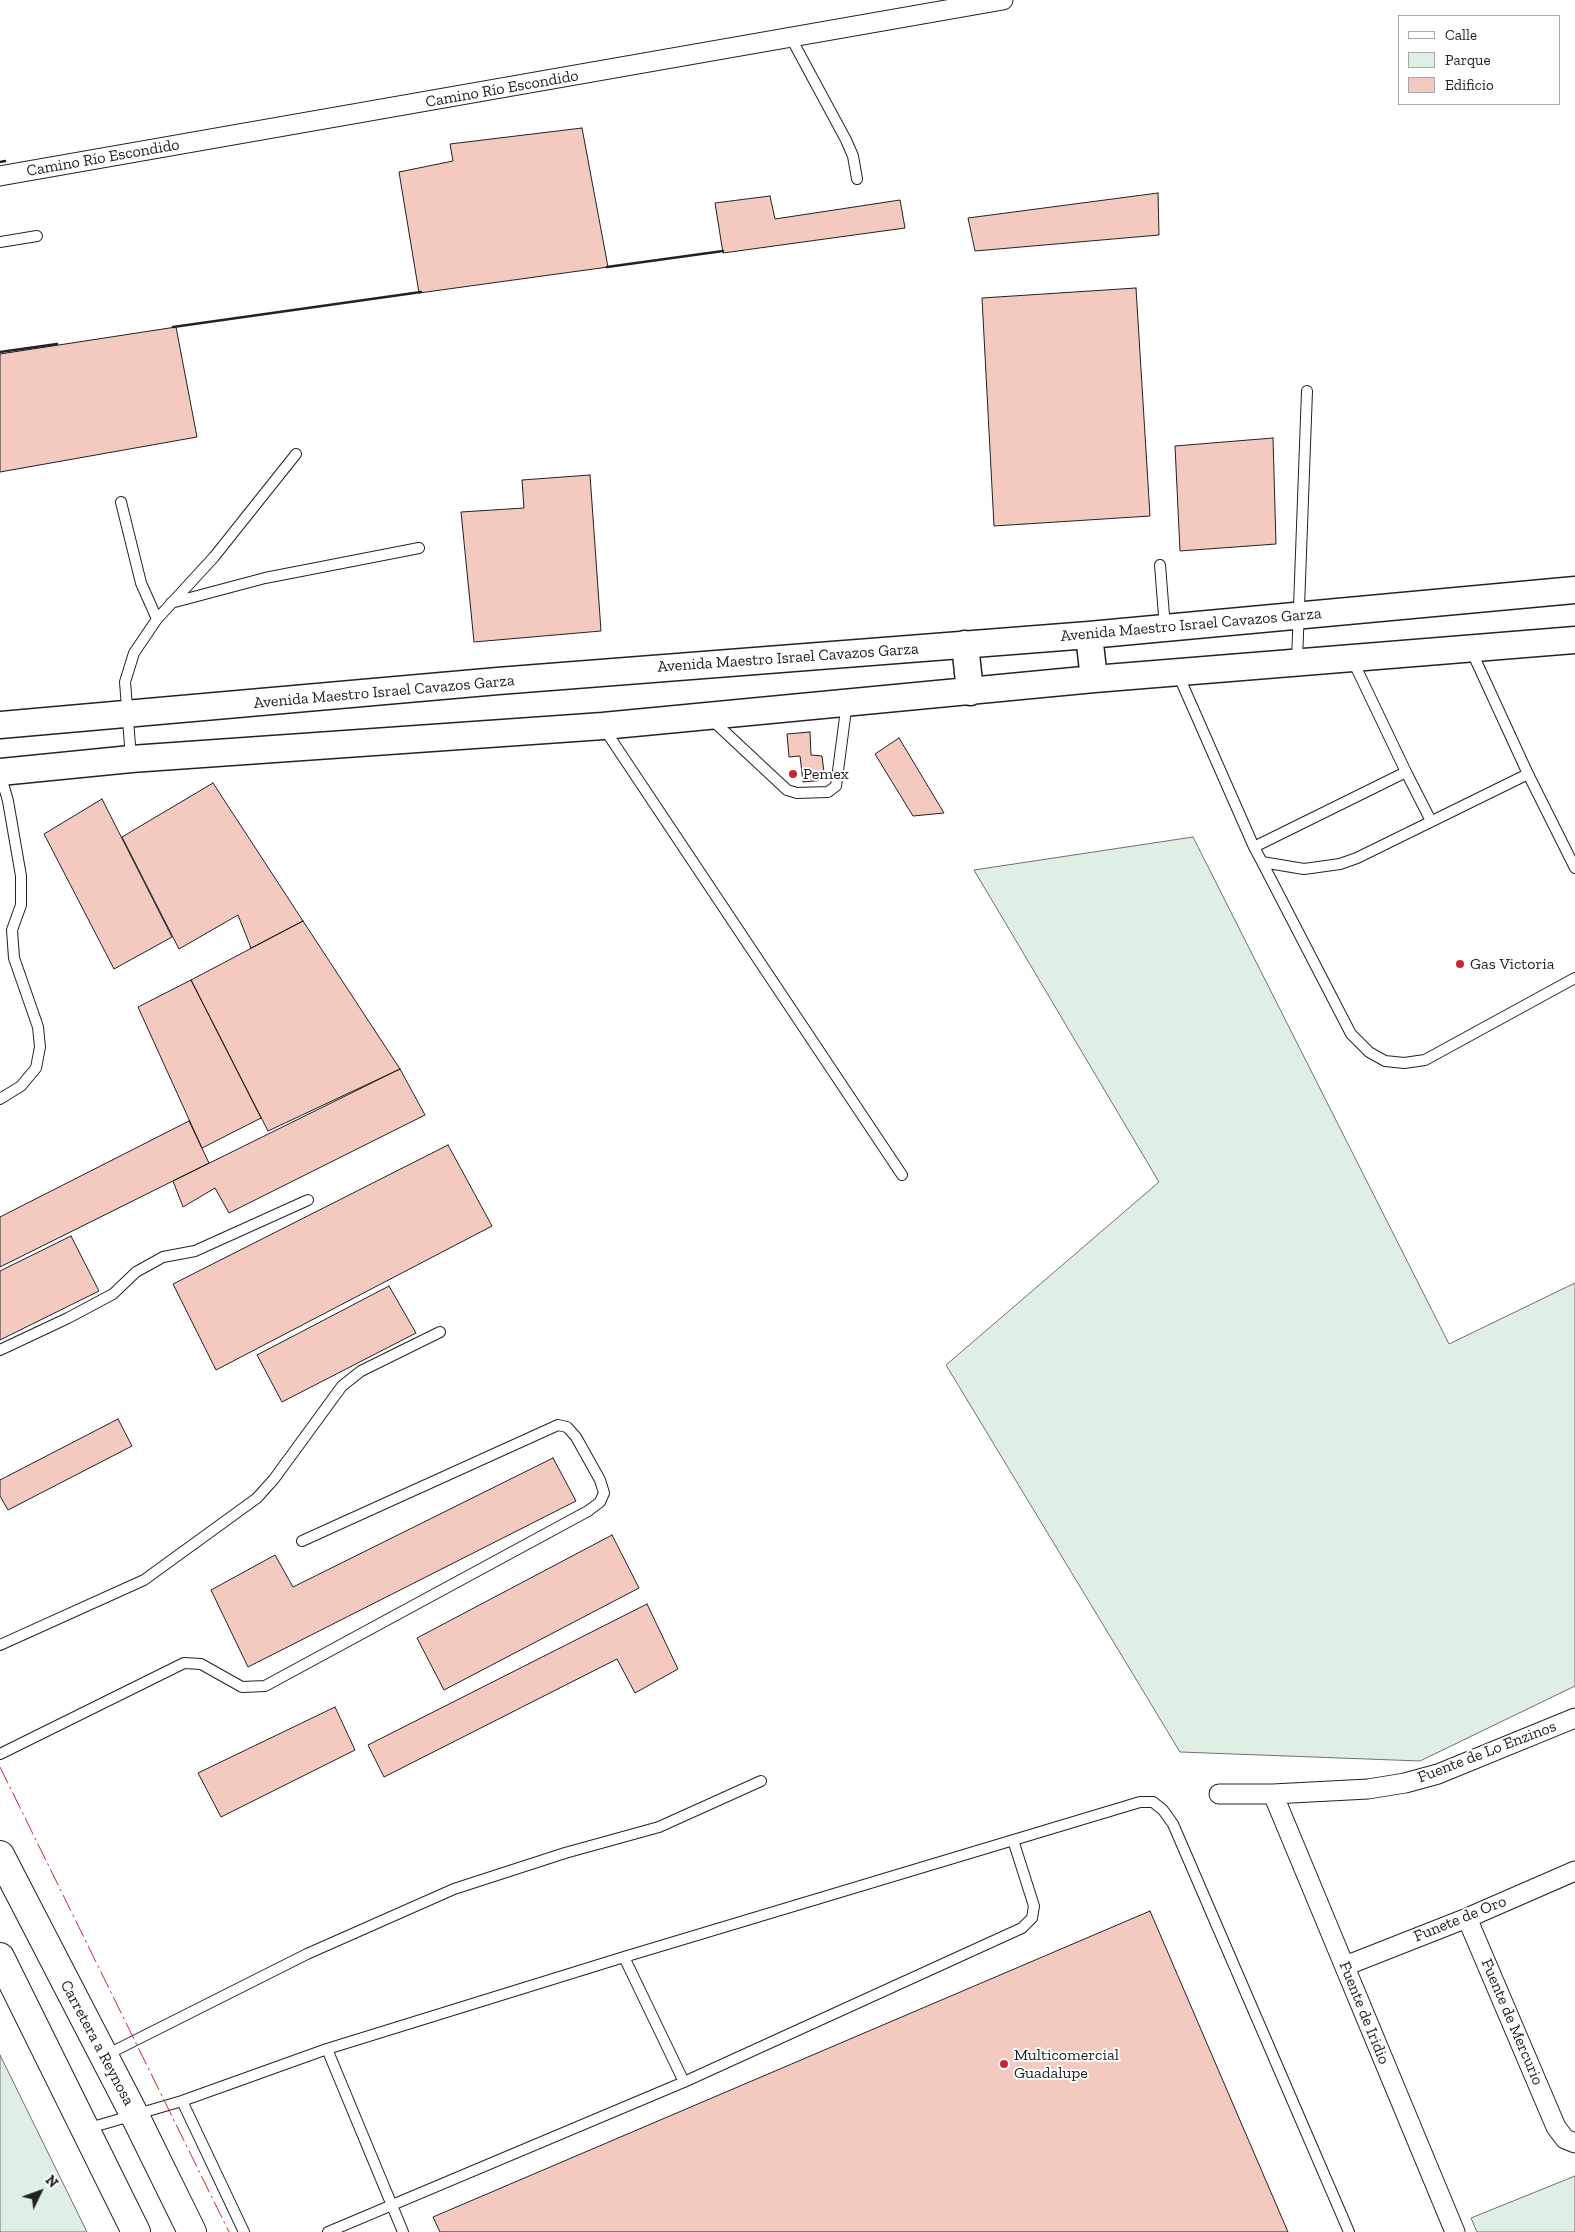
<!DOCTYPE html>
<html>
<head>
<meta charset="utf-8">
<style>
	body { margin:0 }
	#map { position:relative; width:1575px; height:2232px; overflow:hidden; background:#fff; font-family:"Zilla Slab",serif }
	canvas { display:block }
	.legend { position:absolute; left:1398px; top:15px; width:162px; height:90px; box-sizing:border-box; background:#fff; border:1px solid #a7a7a7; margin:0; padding:6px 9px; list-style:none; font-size:15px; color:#222 }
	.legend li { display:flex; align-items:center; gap:10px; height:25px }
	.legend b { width:25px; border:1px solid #a7a7a7 }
	.north { position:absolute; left:15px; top:2167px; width:50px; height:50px; -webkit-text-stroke:4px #fff; paint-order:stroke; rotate:48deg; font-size:14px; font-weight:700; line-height:20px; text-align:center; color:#222 }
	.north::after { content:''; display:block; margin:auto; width:18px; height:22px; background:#222; clip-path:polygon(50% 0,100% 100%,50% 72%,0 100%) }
</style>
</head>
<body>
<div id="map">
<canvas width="1575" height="2232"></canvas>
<ul class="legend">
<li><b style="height:6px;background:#fff"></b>Calle</li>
<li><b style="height:14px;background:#e0efe3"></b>Parque</li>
<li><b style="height:14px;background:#f3c9c0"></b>Edificio</li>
</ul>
<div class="north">N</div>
</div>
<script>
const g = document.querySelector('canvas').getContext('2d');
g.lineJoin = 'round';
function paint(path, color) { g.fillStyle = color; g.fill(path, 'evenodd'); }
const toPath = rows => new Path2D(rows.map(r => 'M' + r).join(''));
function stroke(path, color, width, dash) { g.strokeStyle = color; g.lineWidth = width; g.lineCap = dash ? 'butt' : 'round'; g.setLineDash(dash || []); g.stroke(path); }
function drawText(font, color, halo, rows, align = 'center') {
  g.font = font + ' "Zilla Slab",serif'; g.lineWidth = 4; g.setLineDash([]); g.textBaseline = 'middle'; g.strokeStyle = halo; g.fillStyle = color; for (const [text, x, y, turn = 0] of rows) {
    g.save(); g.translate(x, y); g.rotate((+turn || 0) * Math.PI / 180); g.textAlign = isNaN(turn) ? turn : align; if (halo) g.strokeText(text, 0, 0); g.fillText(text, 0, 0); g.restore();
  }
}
const green = toPath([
	[1193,837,1449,1344,1575,1283,1575,1686,1420,1761,1180,1752,946,1365,1159,1182,974,870,1193,837],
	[0,2055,87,2232,0,2232,0,2055],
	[1575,2176,1575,2232,1477,2232,1471,2218,1575,2176]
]);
const building = toPath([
	[582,128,608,267,419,293,399,172,453,161,450,144,582,128],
	[1158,193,1159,235,975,251,968,218,1158,193],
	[770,196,775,219,900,200,905,228,723,253,715,203,770,196],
	[1136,288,1150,516,994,526,982,298,1136,288],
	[176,327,197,437,0,472,0,354,176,327],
	[1273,438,1276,544,1180,551,1175,446,1273,438],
	[590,475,601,631,474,642,461,512,524,508,522,480,590,475],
	[810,732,811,755,822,756,825,780,803,782,800,756,789,757,787,734,810,732],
	[899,738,944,813,913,816,875,754,899,738],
	[213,783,303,921,251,948,238,915,179,949,122,837,213,783],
	[102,799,172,937,114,969,44,834,102,799],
	[303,921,400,1069,268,1131,191,980,303,921],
	[191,980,261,1118,202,1148,138,1007,191,980],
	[400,1069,425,1115,229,1213,215,1188,183,1207,173,1181,400,1069],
	[189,1121,209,1163,0,1267,0,1217,189,1121],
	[448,1145,492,1226,216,1370,173,1284,448,1145],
	[71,1236,99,1291,0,1340,0,1271,71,1236],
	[389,1286,416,1333,282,1402,257,1355,389,1286],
	[118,1419,132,1446,8,1510,0,1496,0,1480,118,1419],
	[553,1458,576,1501,248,1667,211,1590,275,1555,293,1587,553,1458],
	[612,1535,639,1588,444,1690,417,1638,612,1535],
	[647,1604,678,1669,635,1693,617,1659,384,1777,368,1745,647,1604],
	[335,1707,355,1750,221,1817,198,1773,335,1707],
	[1150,1911,1288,2232,440,2232,433,2217,1150,1911]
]);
const lane = toPath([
	[791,38,846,140,853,156,857,179],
	[0,242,37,236],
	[121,502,141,583,157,619],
	[1160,565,1165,628],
	[171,603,265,578,419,548],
	[1297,661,1307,391],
	[1177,672,1254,847,1406,772,1352,659],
	[711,719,787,790,797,793,828,792,836,786,847,702],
	[603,727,902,1175],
	[131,758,125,682,134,653,157,619,214,557,296,454],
	[1406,772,1431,821],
	[1528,774,1575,868],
	[1254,847,1262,862,1304,869,1340,864,1357,858,1528,774,1471,650],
	[1262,862,1351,1034,1369,1052,1385,1061,1404,1063,1425,1060,1575,978],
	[0,1099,21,1086,36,1068,40,1047,38,1027,14,958,12,930,21,905,21,876,8,801,0,773],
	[0,1350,68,1318,113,1294,136,1272,163,1257,195,1251,308,1200],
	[0,1645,144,1580,257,1498,274,1479,342,1386,361,1371,440,1332],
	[0,1754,184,1663,201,1664,242,1687,265,1686,588,1511,600,1502,604,1493,600,1480,576,1437,567,1427,558,1425,302,1541],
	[624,1957,684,2082],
	[327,2049,403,2232],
	[104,2056,307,1954,454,1889,565,1853,659,1827,761,1781],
	[182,2101,244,2232],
	[86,2129,182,2101,327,2049,624,1957,1140,1802,1153,1802,1163,1810,1173,1824,1349,2232],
	[328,2232,684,2082,1022,1928,1032,1918,1034,1906,1013,1840]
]);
const street = toPath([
	[0,176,1003,0],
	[1219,1794,1273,1794,1368,1789,1405,1783,1438,1774,1575,1718],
	[1273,1794,1455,2232],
	[1467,1918,1556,2127,1565,2139,1575,2143],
	[1345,1966,1467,1918,1575,1871]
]);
const secondary = toPath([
	[1089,635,1094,679],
	[965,644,970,692],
	[0,725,498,681,1089,635,1575,590],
	[0,772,131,759,603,726,1094,679,1575,640]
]);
const primary = toPath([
	[0,1855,135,2116,192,2232],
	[0,1957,136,2232]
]);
const wall = toPath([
	[0,162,5,161],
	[607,267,723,251],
	[173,327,421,292],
	[0,352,57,344]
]);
const power = toPath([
	[0,1767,229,2232]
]);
const markers = [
	[793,774,5,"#c62828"],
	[1460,964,5,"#c62828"],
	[1004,2064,5,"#c62828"]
];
const streetNames = [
	["Camino Río Escondido",502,89,-10],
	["Camino Río Escondido",103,158,-10],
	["Avenida Maestro Israel Cavazos Garza",1191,625,-5],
	["Avenida Maestro Israel Cavazos Garza",788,658,-4],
	["Avenida Maestro Israel Cavazos Garza",384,692,-5],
	["Fuente de Lo Enzinos",1487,1752,-21],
	["Funete de Oro",1460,1919,-22],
	["Fuente de Iridio",1364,2013,68],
	["Fuente de Mercurio",1512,2022,67],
	["Carretera a Reynosa",97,2043,62]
];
const poiNames = [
	["Pemex",803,774],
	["Gas Victoria",1470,964],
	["Multicomercial",1014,2055],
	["Guadalupe",1014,2073]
];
paint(green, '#e0efe3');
stroke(green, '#6f6f6f', 1);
paint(building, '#f3c9c0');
stroke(building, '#222', 1);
stroke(lane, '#222', 12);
stroke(street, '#222', 21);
stroke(secondary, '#222', 29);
stroke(primary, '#222', 30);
stroke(lane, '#fff', 10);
stroke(street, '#fff', 19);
stroke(secondary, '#fff', 26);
stroke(primary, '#fff', 28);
stroke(wall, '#222', 2.5);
stroke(power, '#c62828', 1, [18, 4, 2.5, 4]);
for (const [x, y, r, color] of markers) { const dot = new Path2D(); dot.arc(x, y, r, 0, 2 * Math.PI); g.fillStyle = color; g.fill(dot); stroke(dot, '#fff', 2); }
drawText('16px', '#222', '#fff', streetNames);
drawText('16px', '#222', '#fff', poiNames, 'left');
</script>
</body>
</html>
